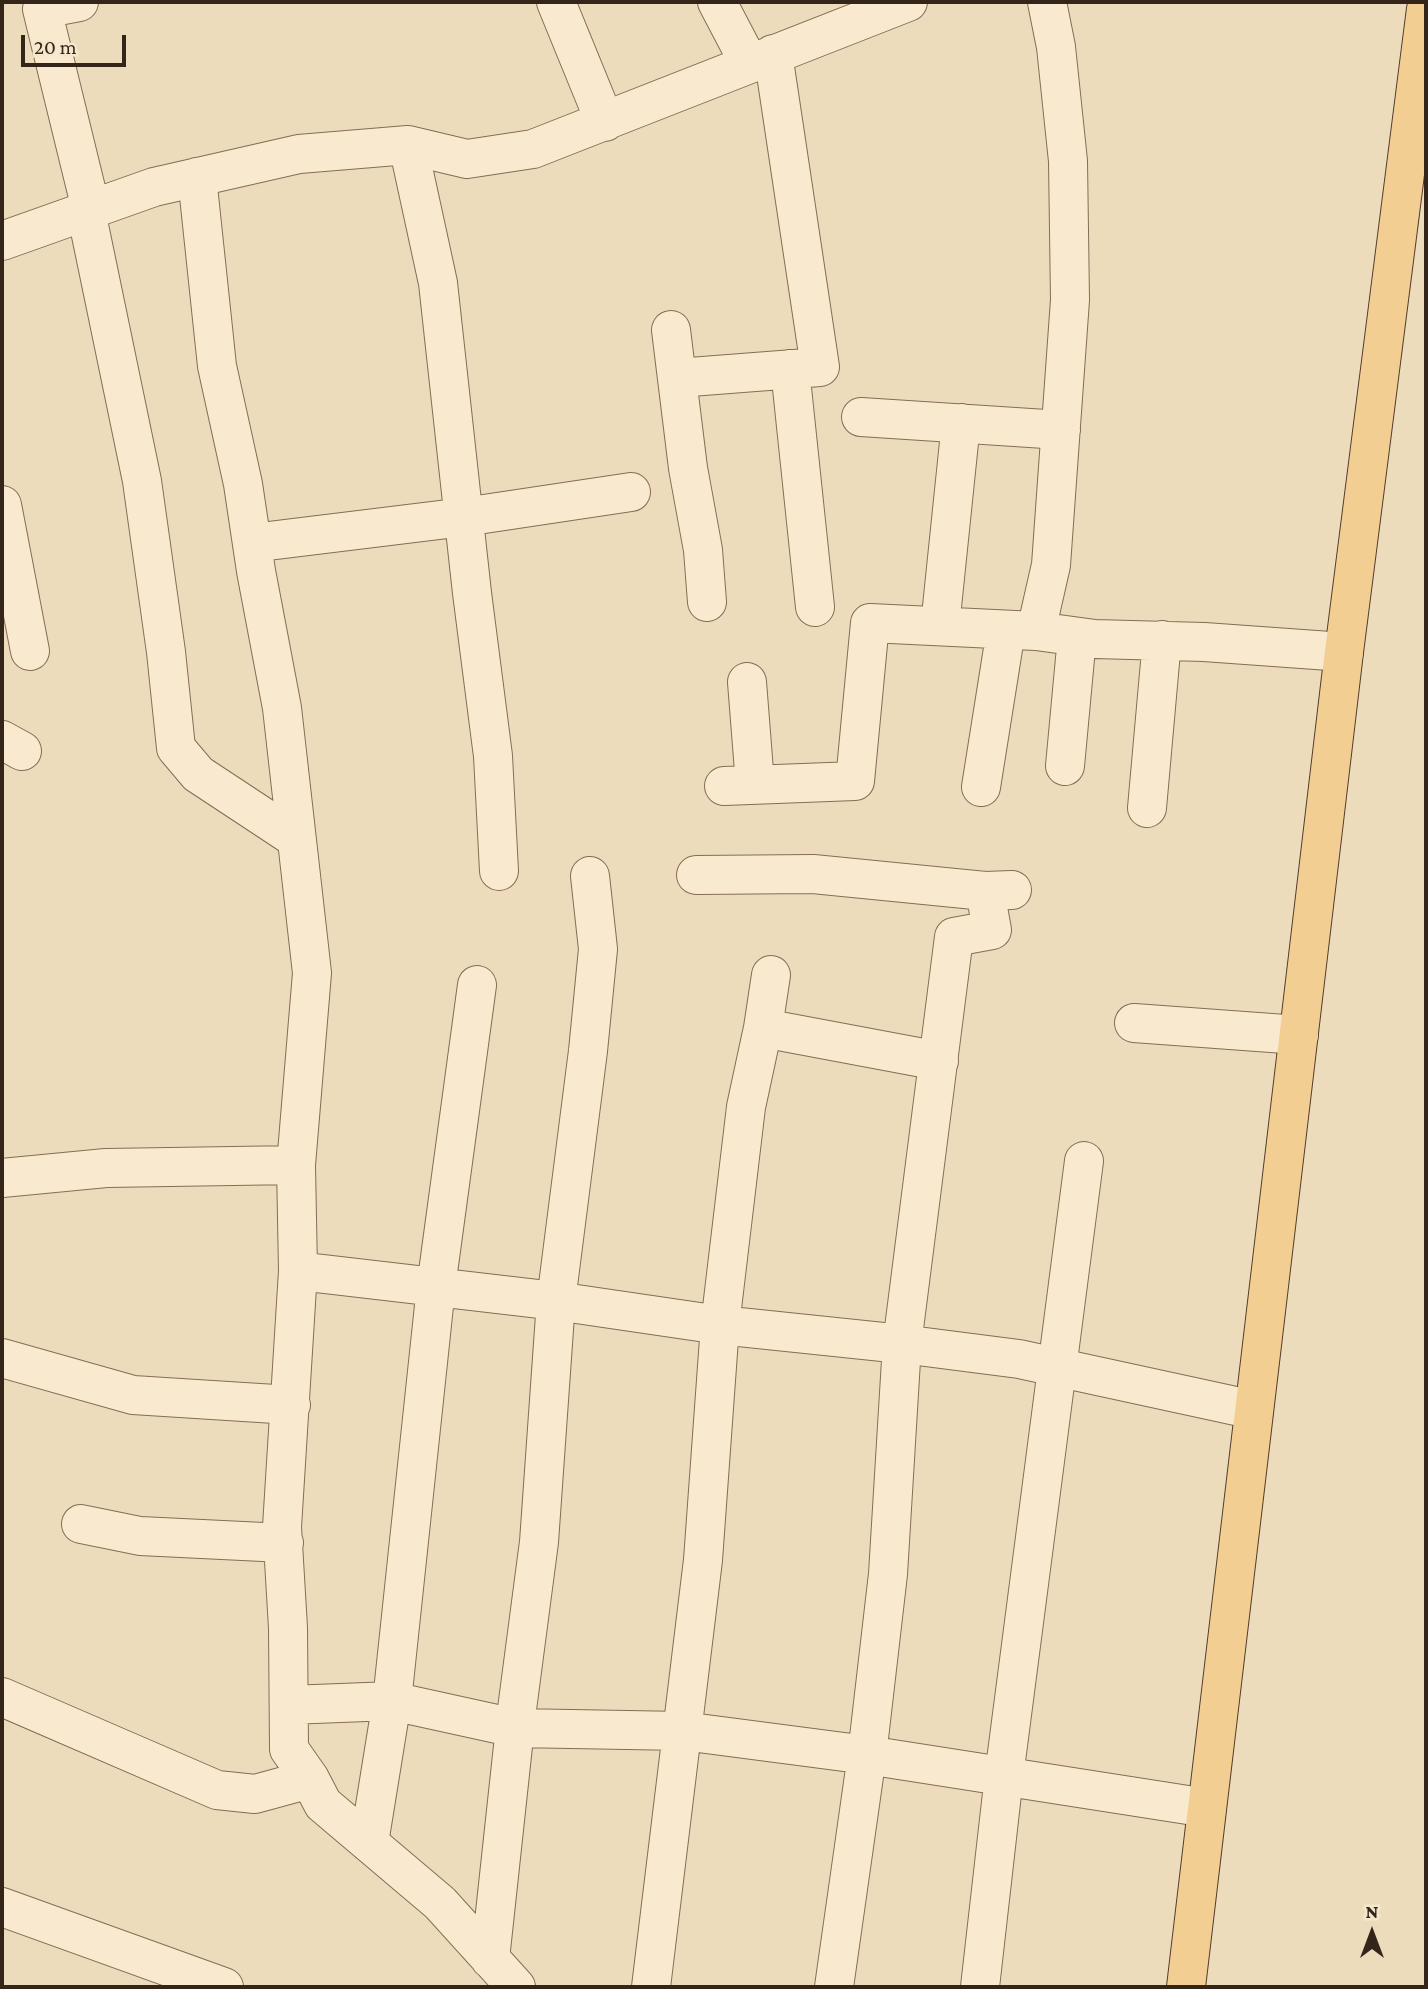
<!DOCTYPE html>
<html>
<head>
<meta charset="utf-8">
<style>
	body { margin:0 }
	#map { position:relative; width:1428px; height:1989px; overflow:hidden; background:#eddcbc; font-family:"Crimson Pro",serif }
	canvas { display:block }
	.frame { position:absolute; inset:0; border:4px solid #34251b; pointer-events:none }
	.north { position:absolute; left:1337px; top:1898px; width:70px; height:70px; -webkit-text-stroke:5px #f5e7cc; paint-order:stroke; rotate:0deg; font-size:19px; font-weight:700; line-height:28px; text-align:center; color:#34251b }
	.north::after { content:''; display:block; margin:auto; width:24px; height:32px; background:#34251b; clip-path:polygon(50% 0,100% 100%,50% 72%,0 100%) }
	.scale { position:absolute; left:21px; top:35px; width:105px; height:32px; box-sizing:border-box; border:4px solid #34251b; border-top:0; padding-left:9px; font-size:21px; line-height:24px; white-space:nowrap; color:#34251b; -webkit-text-stroke:5px #f5e7cc; paint-order:stroke }
</style>
</head>
<body>
<div id="map">
<canvas width="1428" height="1989"></canvas>
<div class="frame"></div>
<div class="north">N</div>
<div class="scale">20 m</div>
</div>
<script>
const g = document.querySelector('canvas').getContext('2d');
g.lineJoin = 'round';
const toPath = rows => new Path2D(rows.map(r => 'M' + r).join(''));
function stroke(path, color, width, dash) { g.strokeStyle = color; g.lineWidth = width; g.lineCap = dash ? 'butt' : 'round'; g.setLineDash(dash || []); g.stroke(path); }
const minor = toPath([
	[79,2,42,9,91,209],
	[556,2,605,122],
	[717,2,749,63],
	[408,145,438,283,472,593,493,756,499,871],
	[197,177,217,366,243,484,256,571,282,708,312,973,296,1165,298,1271,282,1527,288,1628,289,1749,310,1779,323,1804,440,1903,516,1987],
	[86,211,142,481,166,652,176,748,198,774,295,838],
	[2,241,154,187,299,154,408,145,467,159,533,149,908,2],
	[671,330,688,468,703,550,707,602],
	[790,369,815,607],
	[677,378,820,367,773,54],
	[861,417,1061,430],
	[2,505,30,651],
	[252,543,464,517,631,492],
	[940,626,961,423],
	[1036,631,1051,565,1070,300,1068,161,1056,47,1047,2],
	[747,682,755,784],
	[2,740,22,751],
	[1065,766,1077,637],
	[724,786,855,781,870,623,1036,631,1095,639,1204,642,1344,652],
	[981,787,1006,630],
	[1147,808,1162,640],
	[696,875,813,874,985,891,1012,890],
	[1134,1023,1299,1035],
	[763,1028,939,1061],
	[2,1178,106,1168,296,1165],
	[298,1271,556,1301,720,1325,902,1344,954,937,992,930,985,891],
	[2,1358,133,1395,291,1405],
	[81,1524,140,1536,284,1543],
	[2,1697,217,1790,255,1794,310,1779],
	[289,1705,392,1701,515,1728,683,1731,867,1755,1207,1808],
	[369,1843,392,1701,436,1287,477,985],
	[2,1907,224,1987],
	[490,1959,517,1709,539,1542,556,1301,588,1051,598,949,590,876],
	[651,1987,703,1560,720,1325,746,1107,763,1028,771,975],
	[834,1987,867,1755,888,1574,902,1344,1019,1359,1254,1410],
	[980,1987,1004,1776,1084,1161]
]);
const major = toPath([
	[1186,1987,1344,652,1426,9]
]);
stroke(minor, '#856c56', 40);
stroke(major, '#523b2b', 40);
stroke(minor, '#f9eacf', 38);
stroke(major, '#f2ce92', 38);
</script>
</body>
</html>
